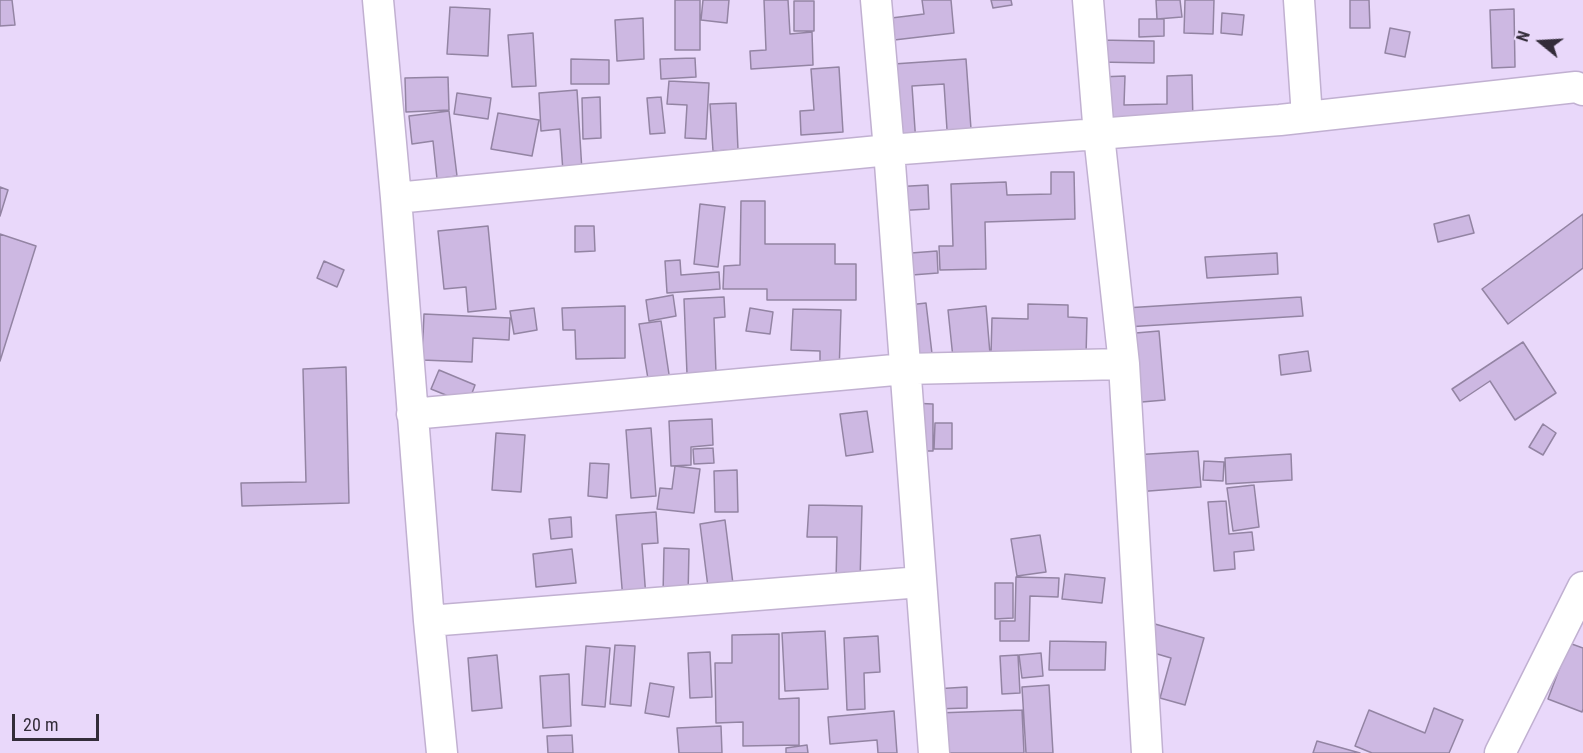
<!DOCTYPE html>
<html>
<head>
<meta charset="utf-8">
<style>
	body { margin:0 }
	#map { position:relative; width:1583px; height:753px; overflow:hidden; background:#e9d8fa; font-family:"Roboto Condensed",sans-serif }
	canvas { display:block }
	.north { position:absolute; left:1511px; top:12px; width:60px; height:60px; -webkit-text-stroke:4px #e9d8fa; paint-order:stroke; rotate:288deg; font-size:16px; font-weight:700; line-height:24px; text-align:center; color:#332c39 }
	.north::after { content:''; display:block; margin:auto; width:21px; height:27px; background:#332c39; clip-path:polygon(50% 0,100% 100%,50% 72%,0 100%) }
	.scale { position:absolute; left:12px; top:714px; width:87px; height:27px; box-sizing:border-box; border:3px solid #332c39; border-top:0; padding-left:8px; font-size:18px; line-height:21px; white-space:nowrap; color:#332c39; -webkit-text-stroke:4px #e9d8fa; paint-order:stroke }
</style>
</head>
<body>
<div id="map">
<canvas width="1583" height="753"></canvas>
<div class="north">N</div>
<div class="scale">20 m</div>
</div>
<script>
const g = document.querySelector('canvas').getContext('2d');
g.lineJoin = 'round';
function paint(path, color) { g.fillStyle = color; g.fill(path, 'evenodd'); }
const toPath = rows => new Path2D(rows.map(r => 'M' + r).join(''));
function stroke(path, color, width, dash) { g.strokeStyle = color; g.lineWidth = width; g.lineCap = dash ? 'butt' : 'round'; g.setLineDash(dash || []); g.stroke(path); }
const building = toPath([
	[0,0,12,0,15,25,0,26,0,0],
	[675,0,700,0,700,50,675,50,675,0],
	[703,0,729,0,727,23,701,20,703,0],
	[764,0,788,0,790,34,812,32,813,65,751,69,750,51,766,50,764,0],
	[922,0,951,0,954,33,877,42,875,20,924,14,922,0],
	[991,0,1011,0,1012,5,993,8,991,0],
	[1156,0,1180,0,1182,17,1157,19,1156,0],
	[1185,0,1214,0,1213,34,1184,33,1185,0],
	[1350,0,1369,0,1370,28,1350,28,1350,0],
	[794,1,814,1,814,31,794,31,794,1],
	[450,7,490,9,488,56,447,54,450,7],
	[1514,9,1515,67,1492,68,1490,10,1514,9],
	[1222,13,1244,15,1242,35,1221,33,1222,13],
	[643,18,644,59,617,61,615,20,643,18],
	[1139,19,1164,19,1164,36,1139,37,1139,19],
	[1390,28,1410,32,1405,57,1385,53,1390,28],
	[533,33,536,86,512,87,508,35,533,33],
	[1098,40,1154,41,1154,63,1097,62,1098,40],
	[695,58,696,77,661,79,660,59,695,58],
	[571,59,609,60,609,84,571,84,571,59],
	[966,59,972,143,948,145,944,84,912,86,916,144,885,146,879,65,966,59],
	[839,67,843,132,801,135,800,111,814,110,811,69,839,67],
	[1192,75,1193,125,1100,127,1099,77,1125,76,1124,105,1167,104,1167,76,1192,75],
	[448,77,449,110,406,112,405,78,448,77],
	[669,81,709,83,706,139,685,138,687,105,667,104,669,81],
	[577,90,582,171,563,172,560,129,541,131,539,93,577,90],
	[457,93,491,98,488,119,454,114,457,93],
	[600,97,601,138,583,139,582,98,600,97],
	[661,97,665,133,650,134,647,98,661,97],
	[736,103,738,150,713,151,710,104,736,103],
	[449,111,457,176,437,179,433,141,412,144,409,116,449,111],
	[498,113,539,120,532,156,491,149,498,113],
	[1051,172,1074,172,1075,219,985,222,986,269,940,270,939,246,953,246,951,184,1006,182,1007,195,1051,194,1051,172],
	[928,185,929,209,894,211,893,187,928,185],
	[0,187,8,190,0,216,0,187],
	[741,201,765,201,765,244,835,244,835,264,856,264,856,300,767,300,767,289,723,289,724,266,740,265,741,201],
	[700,204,725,207,718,267,694,264,700,204],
	[1583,214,1583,268,1508,324,1482,289,1583,214],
	[1469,215,1474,233,1438,242,1434,224,1469,215],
	[488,226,496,309,468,312,466,287,444,289,438,231,488,226],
	[575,226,594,226,595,251,575,252,575,226],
	[0,234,36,246,0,361,0,234],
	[937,251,938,273,899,276,898,254,937,251],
	[1277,253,1278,274,1207,278,1205,257,1277,253],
	[680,260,681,275,719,272,720,289,667,293,665,261,680,260],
	[324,261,344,270,337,287,317,278,324,261],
	[673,295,676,316,649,321,646,300,673,295],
	[724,297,725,317,714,318,716,373,687,374,684,299,724,297],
	[1301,297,1303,316,1126,327,1125,308,1301,297],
	[926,303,933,362,907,366,900,306,926,303],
	[1028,304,1068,305,1068,317,1087,318,1086,356,991,355,992,318,1028,319,1028,304],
	[625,306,625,358,576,359,575,330,563,330,562,308,625,306],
	[986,306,990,354,953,358,948,310,986,306],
	[534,308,537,330,514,334,510,311,534,308],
	[750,308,773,312,770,334,746,331,750,308],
	[793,309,841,310,839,374,820,374,820,351,791,350,793,309],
	[424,314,510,318,509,340,473,338,472,362,422,360,424,314],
	[661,321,670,381,649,385,639,324,661,321],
	[1159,331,1165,400,1130,403,1124,334,1159,331],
	[1523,342,1556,393,1515,420,1490,381,1460,401,1452,389,1523,342],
	[1308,351,1311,371,1281,375,1279,355,1308,351],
	[346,367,349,503,242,506,241,483,306,482,303,369,346,367],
	[439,370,475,385,468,404,431,389,439,370],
	[910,403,933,404,933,451,910,451,910,403],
	[867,411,873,452,846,456,840,414,867,411],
	[712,419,713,445,691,447,691,465,671,466,669,421,712,419],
	[935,423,952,423,952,449,934,449,935,423],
	[1543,424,1556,433,1543,455,1529,447,1543,424],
	[651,428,656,496,631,498,626,430,651,428],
	[496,433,525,435,521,492,492,490,496,433],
	[713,448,714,463,694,464,693,449,713,448],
	[1198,451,1201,487,1136,492,1133,455,1198,451],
	[1291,454,1292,480,1226,484,1225,458,1291,454],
	[1204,461,1224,462,1223,481,1203,480,1204,461],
	[590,463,609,464,607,498,588,496,590,463],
	[675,466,700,469,694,513,657,509,660,488,672,489,675,466],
	[737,470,738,512,715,512,714,471,737,470],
	[1254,485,1259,527,1233,531,1227,488,1254,485],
	[1226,501,1229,534,1252,532,1254,550,1234,552,1235,569,1214,571,1208,502,1226,501],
	[809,505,862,506,860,581,836,580,837,537,807,537,809,505],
	[656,512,658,543,642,544,646,598,623,600,616,515,656,512],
	[571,517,572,537,551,539,549,519,571,517],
	[725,520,734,592,709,595,700,524,725,520],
	[1040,535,1046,572,1017,576,1011,539,1040,535],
	[664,548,689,549,688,596,663,595,664,548],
	[572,549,576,583,536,587,533,554,572,549],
	[1065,574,1105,578,1102,603,1062,599,1065,574],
	[1016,577,1059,578,1058,597,1030,596,1029,641,1000,641,1000,621,1015,621,1016,577],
	[995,583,1013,583,1013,618,995,619,995,583],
	[1148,622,1204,638,1185,705,1160,698,1171,658,1140,649,1148,622],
	[825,631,828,689,785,691,782,633,825,631],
	[779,634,779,699,799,698,799,745,743,746,743,722,716,723,715,663,732,663,732,635,779,634],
	[878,636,880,672,864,673,865,709,847,710,844,638,878,636],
	[1050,641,1106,642,1105,670,1049,670,1050,641],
	[1569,643,1583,648,1583,709,1582,712,1548,699,1569,643],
	[615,645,635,646,631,706,610,704,615,645],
	[586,646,610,648,605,707,582,705,586,646],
	[710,652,712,697,690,698,688,653,710,652],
	[1041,653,1043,676,1022,678,1019,655,1041,653],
	[497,655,502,708,472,711,468,658,497,655],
	[1018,655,1020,693,1002,694,1000,656,1018,655],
	[569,674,571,726,543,728,540,676,569,674],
	[650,683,674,687,669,717,645,713,650,683],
	[1049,685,1053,753,1026,753,1022,687,1049,685],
	[967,687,967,708,935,709,934,689,967,687],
	[1434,708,1463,720,1449,753,1372,753,1355,746,1369,710,1425,733,1434,708],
	[1022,710,1024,753,938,753,937,713,1022,710],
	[894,711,897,753,878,753,877,740,830,744,828,717,894,711],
	[721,726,722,753,679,753,677,728,721,726],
	[572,735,573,753,548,753,547,736,572,735],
	[1317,741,1360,753,1313,753,1317,741],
	[807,745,808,753,786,753,786,748,807,745]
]);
const minor = toPath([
	[378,0,396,198,429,621,442,753],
	[876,0,889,150,934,753],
	[1088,0,1099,135,1124,364,1147,753],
	[1299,0,1307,117],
	[396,198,889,150,1280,120,1576,87,1583,90],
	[412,414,905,369,1124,364],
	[429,621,921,582],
	[1500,753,1583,587]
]);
paint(building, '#cdb8e2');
stroke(building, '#9384a3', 1.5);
stroke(minor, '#c1b0d1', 33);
stroke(minor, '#fff', 30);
</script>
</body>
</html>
